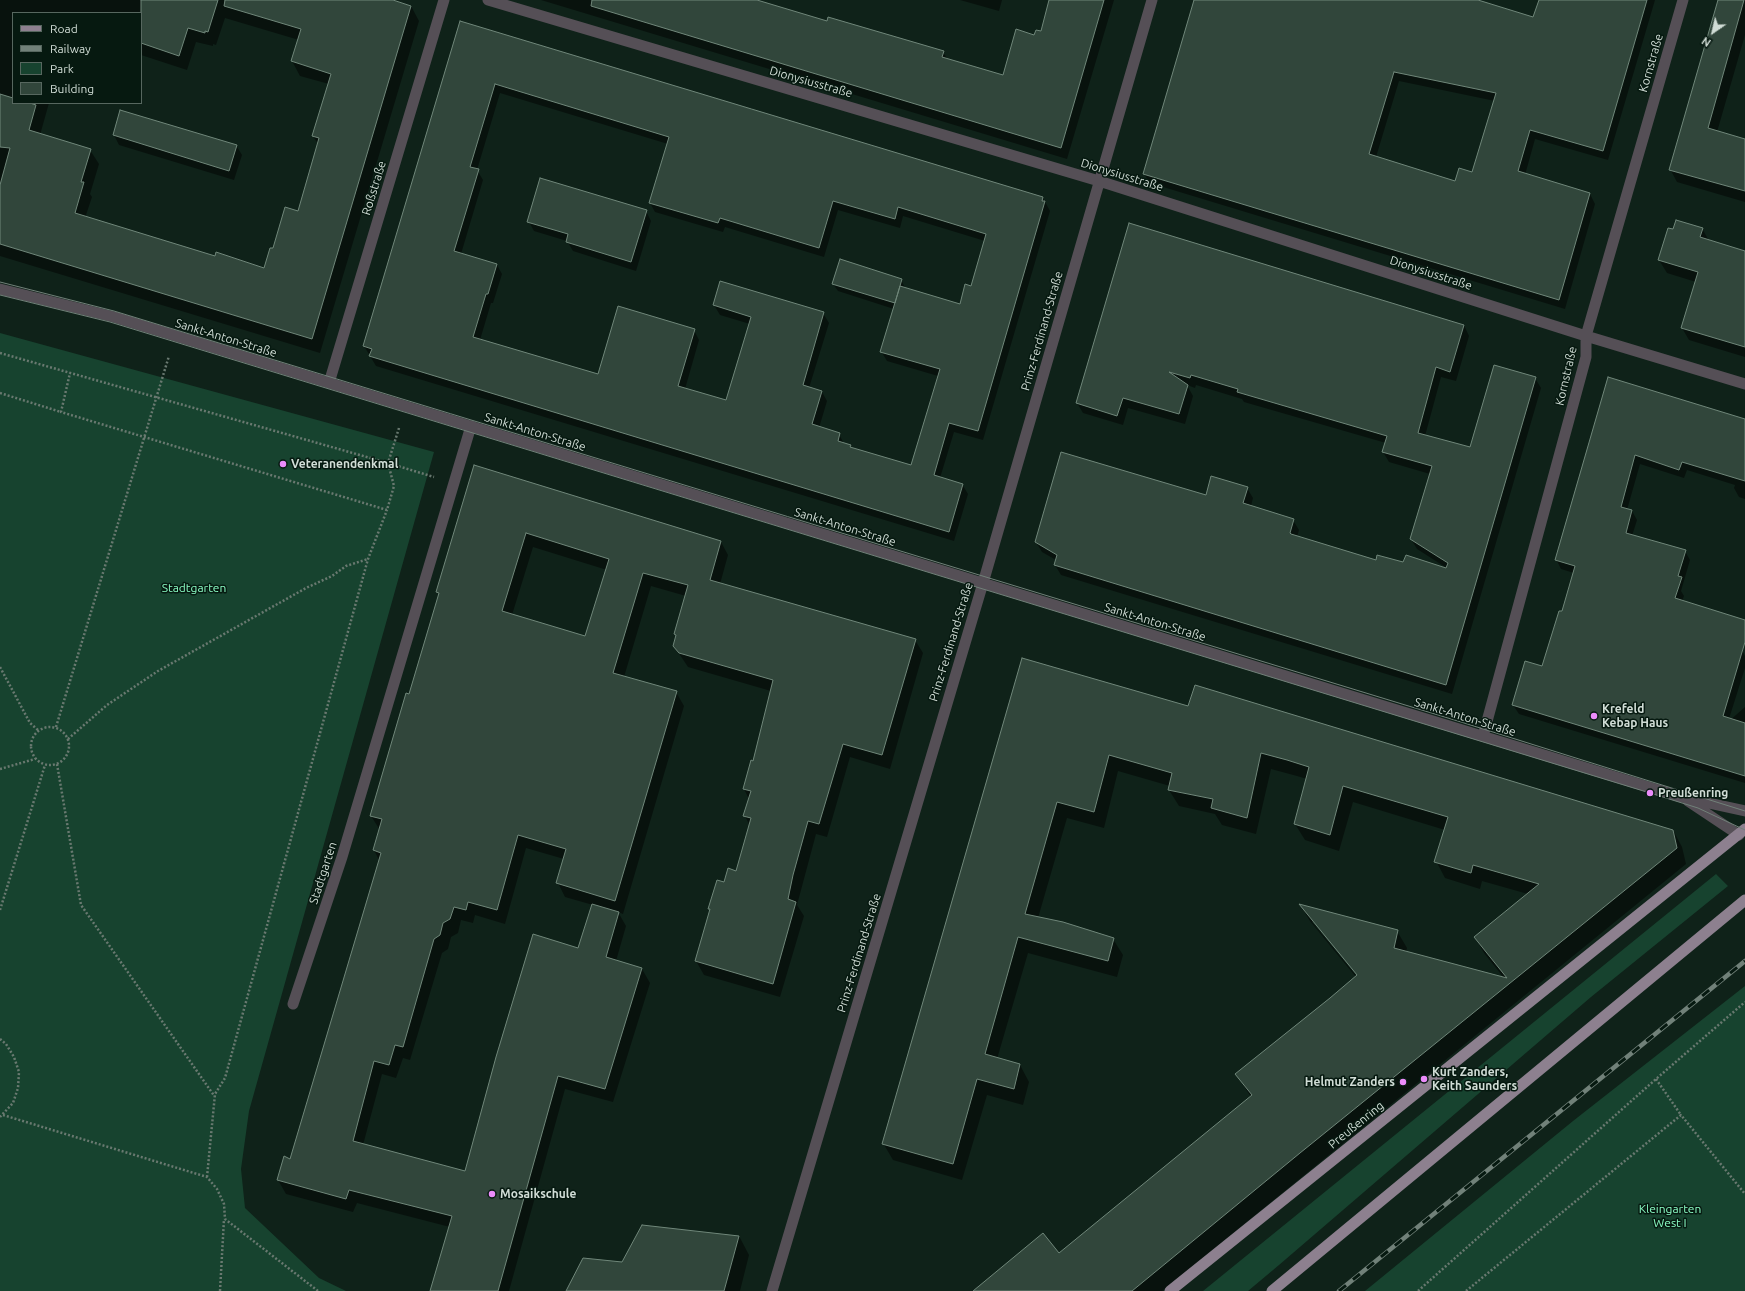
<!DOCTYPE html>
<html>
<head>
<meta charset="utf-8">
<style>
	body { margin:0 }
	#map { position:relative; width:1745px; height:1291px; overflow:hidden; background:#0f2219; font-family:Ubuntu,sans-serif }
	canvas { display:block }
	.legend { position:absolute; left:12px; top:12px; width:130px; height:92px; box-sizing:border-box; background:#061910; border:1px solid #57675f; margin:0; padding:5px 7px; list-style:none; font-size:12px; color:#d1ddd6 }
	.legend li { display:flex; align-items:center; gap:8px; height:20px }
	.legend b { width:20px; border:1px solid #57675f }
	.north { position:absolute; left:1693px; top:12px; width:40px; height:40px; -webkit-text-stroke:3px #061910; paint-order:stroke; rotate:214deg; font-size:11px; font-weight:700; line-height:16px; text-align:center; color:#d1ddd6 }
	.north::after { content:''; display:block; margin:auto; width:14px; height:18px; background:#d1ddd6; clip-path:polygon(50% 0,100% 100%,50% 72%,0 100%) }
</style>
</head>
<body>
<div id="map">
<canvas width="1745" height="1291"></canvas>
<ul class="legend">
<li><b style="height:5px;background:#8d808f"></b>Road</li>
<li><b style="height:5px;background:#718179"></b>Railway</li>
<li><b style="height:11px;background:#17432f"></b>Park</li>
<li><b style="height:11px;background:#31463b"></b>Building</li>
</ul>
<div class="north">N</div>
</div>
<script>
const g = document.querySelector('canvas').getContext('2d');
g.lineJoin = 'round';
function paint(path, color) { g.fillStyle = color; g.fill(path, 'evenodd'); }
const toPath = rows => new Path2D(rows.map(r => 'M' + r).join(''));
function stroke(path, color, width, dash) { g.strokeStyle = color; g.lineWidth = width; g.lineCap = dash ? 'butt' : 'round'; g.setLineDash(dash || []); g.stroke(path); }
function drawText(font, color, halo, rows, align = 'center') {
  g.font = font + ' Ubuntu,sans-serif'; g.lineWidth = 3; g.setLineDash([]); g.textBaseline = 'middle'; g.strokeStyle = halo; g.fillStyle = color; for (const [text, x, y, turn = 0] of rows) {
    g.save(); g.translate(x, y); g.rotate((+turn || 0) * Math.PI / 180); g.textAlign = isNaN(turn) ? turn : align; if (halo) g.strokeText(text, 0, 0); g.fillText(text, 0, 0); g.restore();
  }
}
const green = toPath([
	[0,333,434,452,249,1111,241,1169,245,1208,319,1278,346,1291,0,1291],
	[1716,874,1728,886,1591,997,1279,1265,1248,1291,1203,1291],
	[1745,986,1745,1291,1365,1291,1573,1121]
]);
const shadow = toPath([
	[0,0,390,0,411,6,419,21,320,353,0,256],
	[13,13,141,13,141,55,187,70,196,42,213,46,213,44,216,45,225,18,299,40,292,61,300,76,329,84,313,136,318,144,298,213,274,250,264,269,215,257,85,218,92,197,90,194,99,164,90,150,40,135,49,103,13,103],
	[541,0,753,0,827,22,943,52,948,60,1003,76,1035,36,1041,32,1051,0,1114,0,1067,159],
	[960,0,1002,0,999,11],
	[1195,0,1474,0,1534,19,1540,0,1655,0,1608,160,1535,139,1525,175,1590,194,1595,204,1565,309,1150,183,1144,174],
	[1399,81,1495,101,1473,173,1456,183,1376,157],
	[1719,0,1745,0,1745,35,1717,132,1745,140,1745,202,1677,182,1670,169],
	[461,22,1043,198,1050,211,983,440,954,432,940,478,962,484,968,494,954,541,376,366,364,346],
	[500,93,668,144,650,203,655,212,723,232,725,227,824,257,838,210,900,228,903,216,985,241,972,287,960,305,905,288,901,279,833,284,838,291,894,309,881,351,887,361,938,376,912,466,852,449,850,446,844,444,839,434,819,428,827,401,822,392,809,388,829,323,823,313,714,305,720,315,750,324,727,402,685,389,699,340,694,330,599,375,480,340,491,303,493,303,502,274,497,265,461,254,483,180,477,170],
	[121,111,236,145,242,155,234,180,119,145,114,135],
	[646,211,651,221,636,271,573,251,567,241,534,231,529,222],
	[1129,225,1464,325,1469,336,1456,381,1441,377,1425,436,1471,448,1535,378,1541,388,1452,694,1061,575,1055,565,1056,560,1042,552,1036,542,1206,496,1247,488,1253,498,1251,506,1293,520,1299,530,1297,537,1376,562,1404,563,1450,570,1417,549,1411,539,1430,474,1389,462,1383,452,1386,443,1244,402,1242,399,1196,385,1195,388,1187,385,1193,396,1185,424,1128,408,1123,425,1083,413,1077,403],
	[1702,228,1709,241,1745,251,1745,357,1689,340,1682,328,1696,282,1667,273,1659,260],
	[1609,378,1745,420,1745,499,1739,497,1734,488,1735,485,1687,470,1684,478,1640,464,1627,510,1632,511,1637,520,1632,536,1685,551,1690,560,1681,591,1684,596,1682,601,1742,650,1745,656,1745,668,1728,722,1745,707,1745,783,1519,714,1513,705,1543,668,1563,613,1574,573,1561,569,1556,559],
	[474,466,721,542,728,555,720,584,915,640,923,653,890,769,850,757,827,837,816,834,797,905,804,916,780,997,704,975,696,961,711,911,709,908,725,883,737,872,750,826,745,816,749,799,744,789,754,762,771,691,688,667,674,646,676,637,675,634,686,596,651,586,624,677,676,692,684,706,623,914,618,912,626,926,616,961,642,969,650,983,613,1102,565,1089,509,1291,431,1291,450,1227,357,1203,353,1212,286,1194,278,1180,290,1160,379,860,374,850,380,830,371,816,410,695,439,595,437,592],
	[533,547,607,570,586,637,512,615],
	[526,848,564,859,558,883,565,897,593,905,579,949,466,1172,363,1145,382,1074,396,1078,403,1058,410,1060,442,953,448,949,451,937,458,933,461,920,473,923,475,915,505,924],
	[1023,660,1189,707,1673,830,1682,847,1686,864,1162,1291,975,1291,1059,1255,1251,1097,1236,1074,1331,999,1356,977,1310,921,1301,906,1397,931,1407,948,1406,952,1504,978,1484,953,1475,937,1528,894,1482,881,1480,889,1445,878,1436,861,1445,830,1353,802,1339,851,1305,840,1295,824,1307,779,1297,776,1271,769,1256,834,1222,825,1215,814,1179,806,1169,790,1170,786,1118,771,1104,828,1067,818,1038,918,1113,939,1123,955,1117,977,1028,953,997,1059,1020,1065,1029,1082,1023,1105,987,1095,962,1180,893,1160,883,1143],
	[1312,922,1315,922,1361,978,1359,979],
	[739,1236,749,1255,740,1291,567,1291,622,1263]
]);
const building = toPath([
	[141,0,218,0,208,32,205,31,205,33,188,28,179,56,141,43,141,0],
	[225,0,393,0,411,6,312,339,0,244,0,185,10,148,0,147,0,94,13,98,13,103,30,103,36,105,29,130,91,149,81,182,84,182,75,213,215,256,216,252,264,268,270,248,273,248,285,207,298,211,319,138,312,136,331,74,291,61,301,29,224,6,225,0],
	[592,0,757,0,827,21,828,17,944,51,942,57,1003,75,1016,29,1034,35,1036,30,1041,31,1049,0,1104,0,1061,148,591,6,592,0],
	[1194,0,1478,0,1533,17,1539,0,1647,0,1603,151,1530,130,1518,171,1590,193,1559,300,1143,174,1194,0],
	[1394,72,1496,93,1472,172,1459,168,1455,181,1369,154,1394,72],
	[1718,0,1744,0,1708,128,1745,139,1745,191,1669,170,1718,0],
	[460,21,1043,197,1042,201,1045,201,978,431,949,423,934,475,963,484,949,532,369,356,372,349,363,346,460,21],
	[495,84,669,137,649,203,718,223,720,218,819,248,833,201,895,219,898,207,986,234,971,286,965,284,960,304,900,286,880,352,940,369,911,465,850,447,851,445,838,441,840,433,812,424,822,391,803,385,824,312,720,281,713,305,751,317,726,400,678,386,695,329,618,306,598,374,473,337,486,294,488,294,497,264,454,251,479,169,470,167,495,84],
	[120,110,237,145,229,171,113,135,120,110],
	[540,178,647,210,631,262,566,242,568,234,527,222,540,178],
	[1676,220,1703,228,1700,237,1745,251,1745,347,1681,328,1698,272,1658,260,1668,228,1673,229,1676,220],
	[1129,223,1464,325,1450,372,1436,367,1418,433,1470,447,1494,365,1536,377,1446,685,1054,565,1057,555,1035,542,1061,452,1206,495,1211,476,1248,487,1243,503,1294,519,1290,533,1291,534,1376,560,1377,555,1403,562,1406,555,1446,568,1448,563,1410,539,1432,466,1382,452,1387,436,1237,392,1238,389,1191,375,1190,378,1169,372,1188,385,1179,414,1123,398,1117,416,1076,403,1129,223],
	[840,259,902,279,895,303,832,284,840,259],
	[1608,377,1745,419,1745,481,1682,462,1679,470,1635,455,1621,507,1632,510,1626,533,1686,550,1678,576,1682,577,1675,598,1745,620,1745,642,1723,716,1745,723,1745,776,1512,705,1525,661,1542,666,1559,611,1562,611,1575,566,1555,560,1608,377],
	[474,465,721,541,710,580,916,639,882,755,843,744,819,824,808,821,793,875,788,899,796,902,773,984,695,961,710,909,708,909,717,880,724,882,728,868,736,871,751,818,743,816,751,791,743,789,751,760,753,761,773,680,679,653,673,646,676,635,674,634,688,585,643,573,613,673,677,691,615,901,556,883,566,849,518,835,497,910,468,902,466,910,454,907,450,919,443,923,440,935,434,939,403,1047,395,1045,389,1065,374,1061,353,1141,465,1171,496,1057,533,934,578,948,592,904,619,912,606,957,642,968,605,1089,558,1076,498,1291,430,1291,452,1216,349,1190,346,1199,277,1180,284,1156,290,1159,381,853,373,850,382,819,370,816,406,693,409,694,439,593,436,592,474,465],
	[526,533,609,559,585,636,502,611,526,533],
	[1022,658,1188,706,1195,685,1673,830,1677,848,1300,1153,1132,1291,973,1291,1043,1233,1059,1253,1252,1095,1235,1074,1330,998,1357,975,1299,904,1398,930,1394,948,1507,978,1474,937,1539,884,1473,865,1471,873,1434,862,1448,817,1343,786,1330,835,1294,824,1309,767,1287,760,1261,753,1247,818,1211,808,1213,799,1168,790,1172,773,1109,755,1094,812,1057,802,1025,914,1063,922,1114,938,1108,961,1018,937,985,1054,1020,1064,1014,1089,977,1079,953,1164,882,1144,1022,658],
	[642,1225,739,1236,724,1291,566,1291,583,1258,622,1262,642,1225]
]);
const path = toPath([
	[0,353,388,463,394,486,387,510,61,412,70,373],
	[0,393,61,412],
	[399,428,388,463,434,477],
	[0,667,30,723,38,730],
	'31 746a19 19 0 1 1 38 0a19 19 0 1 1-38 0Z',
	[56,727,169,356],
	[68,739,107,705,158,671,306,588,332,576,346,566,368,559],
	[57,764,81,905,215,1097],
	[0,769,35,759],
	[0,910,45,765],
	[0,1039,6,1044,14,1057,19,1072,18,1088,13,1103,0,1117],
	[1656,1079,1681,1115],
	[3,1115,207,1177,217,1189,224,1204,225,1219,318,1291],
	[207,1177,215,1094,225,1078,368,559,387,510],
	[220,1291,224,1219],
	[1418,1291,1656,1079,1745,1002],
	[1466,1291,1681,1115,1745,1194]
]);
const minor = toPath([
	[488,0,1099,181,1586,336,1745,384],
	[329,383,444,0],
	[1483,736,1586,357,1586,336,1683,0],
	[293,1004,342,857,471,426],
	[772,1291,983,583,1152,0]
]);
const tertiary = toPath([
	[0,289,114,317,1681,797,1745,811],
	[1688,801,1739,835]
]);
const primary = toPath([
	[1170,1291,1745,829],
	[1272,1291,1745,900]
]);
const tram = toPath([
	[0,282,114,311,1461,722,1745,811],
	[0,295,110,322,1650,793,1698,808,1745,830]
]);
const rail = toPath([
	[1339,1291,1745,961]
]);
const markers = [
	[283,464,4,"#ec8cfb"],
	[1594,716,4,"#ec8cfb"],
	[1650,793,4,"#ec8cfb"],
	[1424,1079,4,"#ec8cfb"],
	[1403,1082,4,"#ec8cfb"],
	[492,1194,4,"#ec8cfb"]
];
const streetNames = [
	["Kornstraße",1651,63,-74],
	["Dionysiusstraße",811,82,16],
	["Dionysiusstraße",1122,175,17],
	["Roßstraße",374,188,-73],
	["Dionysiusstraße",1431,273,18],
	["Prinz-Ferdinand-Straße",1042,331,-74],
	["Sankt-Anton-Straße",226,338,17],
	["Kornstraße",1566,376,-77],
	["Sankt-Anton-Straße",535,432,17],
	["Sankt-Anton-Straße",845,527,17],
	["Sankt-Anton-Straße",1155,622,17],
	["Prinz-Ferdinand-Straße",951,642,-73],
	["Sankt-Anton-Straße",1465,717,17],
	["Stadtgarten",323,873,-72],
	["Prinz-Ferdinand-Straße",859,953,-73],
	["Preußenring",1356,1125,-39]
];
const poiNames = [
	["Veteranendenkmal",291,464],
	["Krefeld",1602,709],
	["Kebap Haus",1602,723],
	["Preußenring",1658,793],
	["Kurt Zanders,",1432,1072],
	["Keith Saunders",1432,1086],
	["Helmut Zanders",1395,1082,"right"],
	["Mosaikschule",500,1194]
];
const parkNames = [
	["Stadtgarten",194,588],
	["Kleingarten",1670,1209],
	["West I",1670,1223]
];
paint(green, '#17432f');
paint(shadow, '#0007');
paint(building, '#31463b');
stroke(building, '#70877a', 1);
stroke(path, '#697970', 2.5, [2, 2]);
stroke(minor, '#554f56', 11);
stroke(tertiary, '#554f56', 11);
stroke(primary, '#8d808f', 11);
stroke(tram, '#718179', 1);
stroke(rail, '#718179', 4.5);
stroke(rail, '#061910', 3, [9]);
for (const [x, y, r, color] of markers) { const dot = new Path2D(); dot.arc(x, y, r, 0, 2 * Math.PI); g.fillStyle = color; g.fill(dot); stroke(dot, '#061910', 1.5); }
drawText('12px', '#d1ddd6', '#061910', streetNames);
drawText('bold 12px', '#d1ddd6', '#061910', poiNames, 'left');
drawText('12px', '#8afcc4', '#061910', parkNames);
</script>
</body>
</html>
